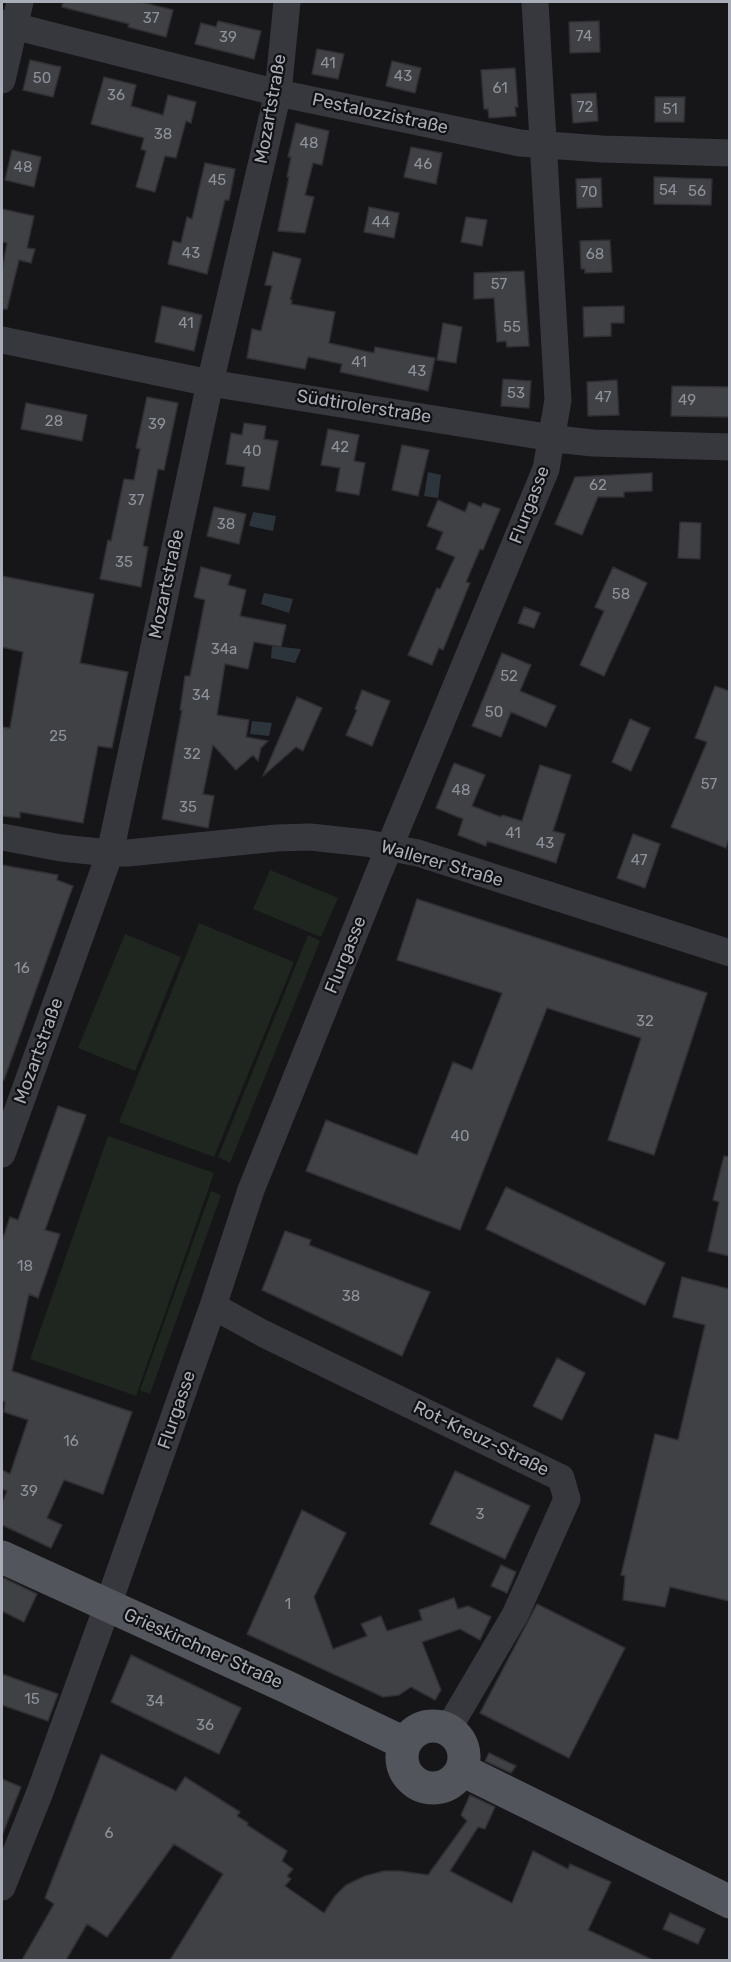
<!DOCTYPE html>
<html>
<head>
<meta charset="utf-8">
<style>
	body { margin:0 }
	#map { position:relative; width:731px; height:1962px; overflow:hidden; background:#161618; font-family:Rubik,sans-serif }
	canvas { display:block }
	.frame { position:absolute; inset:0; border:3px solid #a8adb8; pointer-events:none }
</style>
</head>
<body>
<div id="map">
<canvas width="731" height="1962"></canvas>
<div class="frame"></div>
</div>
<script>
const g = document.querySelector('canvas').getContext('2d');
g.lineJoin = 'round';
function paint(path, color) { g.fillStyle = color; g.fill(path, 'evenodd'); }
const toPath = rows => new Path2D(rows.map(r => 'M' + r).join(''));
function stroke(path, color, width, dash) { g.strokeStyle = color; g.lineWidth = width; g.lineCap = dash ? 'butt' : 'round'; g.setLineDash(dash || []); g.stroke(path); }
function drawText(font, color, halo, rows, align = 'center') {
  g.font = font + ' Rubik,sans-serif'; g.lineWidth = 4.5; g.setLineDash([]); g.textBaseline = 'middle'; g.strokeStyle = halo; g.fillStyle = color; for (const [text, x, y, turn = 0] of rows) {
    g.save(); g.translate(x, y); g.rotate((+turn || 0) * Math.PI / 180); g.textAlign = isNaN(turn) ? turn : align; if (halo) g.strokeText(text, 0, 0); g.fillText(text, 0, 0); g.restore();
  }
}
const green = toPath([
	[270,870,338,898,321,937,253,909],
	[199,923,294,962,214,1157,119,1122],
	[125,934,181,957,135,1071,78,1048],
	[308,935,320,941,230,1163,218,1157],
	[108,1136,214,1173,136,1396,30,1359],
	[211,1191,221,1195,150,1394,140,1390]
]);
const water = toPath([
	[428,472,441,475,438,498,424,496],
	[253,512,276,516,273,531,249,526],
	[264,593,293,599,289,613,261,604],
	[272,646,301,649,295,663,271,658],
	[252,721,272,723,269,736,250,734]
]);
const building = toPath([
	[63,2,141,2,173,10,166,37,128,27,129,24,62,7,63,2],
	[218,21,261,31,254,59,195,44,201,23,216,27,218,21],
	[599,21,600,52,570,53,569,22,599,21],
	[317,49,344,54,338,79,312,74,317,49],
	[30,60,61,67,53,97,23,90,30,60],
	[392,61,421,68,415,93,386,86,392,61],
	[515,68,518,107,515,107,516,116,489,118,488,109,484,109,481,70,515,68],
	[104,77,136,85,131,106,163,115,168,95,196,102,191,123,186,121,176,158,165,156,155,192,136,187,146,151,141,149,144,138,91,124,104,77],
	[596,93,598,121,573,123,571,94,596,93],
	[655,97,685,97,684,122,655,122,655,97],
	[296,123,329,131,322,165,313,163,305,195,314,197,305,233,278,231,289,177,287,177,291,157,288,157,296,123],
	[411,147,442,153,436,184,404,177,411,147],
	[12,150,41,157,34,187,5,180,12,150],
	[205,163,235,169,229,200,225,200,207,274,168,264,173,241,181,243,187,217,192,219,205,163],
	[654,177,712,179,711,205,654,204,654,177],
	[601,178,602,207,577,208,576,179,601,178],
	[369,207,399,213,394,238,364,232,369,207],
	[2,209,34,216,27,248,35,249,31,263,19,260,7,309,2,309,2,270,7,243,2,242,2,209],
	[466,217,487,220,482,246,461,242,466,217],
	[610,240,612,272,585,273,585,269,581,269,580,241,610,240],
	[273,252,301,259,290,300,292,300,291,304,335,312,329,343,374,353,375,347,435,358,428,391,340,372,342,364,308,357,305,369,247,358,252,329,261,331,272,286,265,285,273,252],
	[524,271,529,346,507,347,506,341,497,342,494,298,474,299,474,273,524,271],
	[162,306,202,315,194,351,155,342,162,306],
	[624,306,624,323,611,323,611,336,584,337,583,307,624,306],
	[443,323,462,327,456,363,437,360,443,323],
	[503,379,531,381,529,408,501,406,503,379],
	[617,380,619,415,588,416,587,382,617,380],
	[672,386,729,387,729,417,671,416,672,386],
	[147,397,178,403,164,470,158,469,143,546,148,547,141,587,100,579,108,540,111,541,124,479,134,480,140,449,136,448,147,397],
	[26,403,87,415,82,441,21,429,26,403],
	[244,423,266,426,264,439,278,441,269,490,242,486,245,467,226,464,231,433,242,435,244,423],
	[328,429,359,435,354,461,365,463,359,495,336,491,340,468,321,465,328,429],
	[402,445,429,450,418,496,392,490,402,445],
	[652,473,652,491,624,492,624,497,598,497,582,535,555,524,575,477,652,473],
	[438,500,465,512,469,502,481,507,483,503,500,509,485,545,483,550,480,549,466,582,470,583,443,650,439,648,432,665,408,655,437,588,440,589,455,557,436,549,443,532,427,526,438,500],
	[214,507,246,514,239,544,207,536,214,507],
	[680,522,701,523,700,559,678,558,680,522],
	[201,567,231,575,228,585,246,590,240,616,286,625,281,647,254,642,248,669,225,664,217,715,249,720,246,737,268,741,261,748,258,761,253,755,236,770,213,745,203,794,214,796,208,828,162,819,182,710,180,710,185,676,190,676,205,600,194,597,201,567],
	[613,567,647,583,604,676,580,665,604,611,595,607,613,567],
	[2,576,94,594,80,663,128,672,112,748,98,746,83,823,20,812,20,818,2,816,2,727,10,728,23,652,2,647,2,576],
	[524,607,540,613,534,628,518,623,524,607],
	[502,653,531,665,520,691,556,706,546,727,511,712,501,737,472,726,502,653],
	[715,686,729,691,729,838,726,848,671,827,707,742,695,738,715,686],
	[362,690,390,701,372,746,346,735,357,710,355,709,362,690],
	[297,697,322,708,303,751,296,747,263,776,297,697],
	[630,719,650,728,631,771,612,762,630,719],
	[454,763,485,775,472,806,501,817,502,815,522,821,540,765,571,775,553,831,565,834,556,863,487,841,486,846,458,835,463,819,436,808,454,763],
	[633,834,660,844,645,888,617,878,633,834],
	[2,865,58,875,57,880,73,886,4,1080,2,1080,2,865],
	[417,899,707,993,654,1155,608,1140,641,1038,547,1008,460,1230,306,1171,326,1120,417,1155,453,1062,472,1070,502,993,397,960,417,899],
	[58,1106,86,1115,45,1230,60,1234,38,1298,29,1294,12,1371,132,1412,103,1494,64,1480,47,1518,62,1525,51,1548,2,1525,2,1503,7,1491,2,1489,2,1470,10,1474,28,1420,4,1412,5,1402,2,1401,2,1241,10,1217,18,1220,58,1106],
	[724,1156,729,1157,729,1256,708,1251,719,1202,713,1200,724,1156],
	[506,1187,665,1263,645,1305,486,1229,506,1187],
	[285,1231,311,1240,309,1245,430,1292,402,1356,262,1290,285,1231],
	[682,1277,729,1289,729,1601,670,1587,665,1607,623,1600,625,1576,621,1575,655,1434,678,1440,705,1325,673,1317,682,1277],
	[557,1358,585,1373,562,1420,533,1406,557,1358],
	[455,1471,530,1506,505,1559,430,1524,455,1471],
	[302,1510,346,1533,314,1597,333,1649,367,1636,361,1624,381,1616,387,1631,422,1620,419,1610,454,1598,458,1609,468,1606,491,1617,480,1640,460,1629,422,1642,441,1690,435,1700,411,1687,399,1695,383,1697,247,1634,302,1510],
	[501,1565,516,1572,507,1593,491,1586,501,1565],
	[2,1577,37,1594,24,1622,2,1611,2,1577],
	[537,1604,625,1648,569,1758,480,1713,537,1604],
	[131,1655,241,1708,219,1754,111,1702,131,1655],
	[2,1674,58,1694,48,1721,2,1705,2,1674],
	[489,1753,516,1766,511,1773,485,1761,489,1753],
	[101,1754,176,1791,185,1777,240,1812,237,1816,248,1823,247,1825,287,1851,282,1861,293,1869,287,1876,291,1879,285,1886,324,1913,335,1896,346,1885,365,1876,384,1871,400,1871,428,1875,467,1821,461,1815,470,1795,495,1807,485,1829,478,1827,450,1871,512,1903,533,1851,568,1869,570,1864,611,1882,588,1930,653,1960,170,1960,223,1874,174,1844,107,1937,87,1924,66,1960,22,1960,54,1904,45,1898,101,1754],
	[2,1779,21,1787,3,1833,2,1833,2,1779],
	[670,1913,705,1929,698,1944,663,1929,670,1913]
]);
const minor = toPath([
	[2,23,278,93,520,143,602,149,730,153],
	[2,80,20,2],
	[2,340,210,383,565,440,593,443,730,447],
	[2,837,61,848,110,853,128,853,277,838,310,837,366,843,418,853,730,953],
	[2,1154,110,853,210,383,278,93,287,2],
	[213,1306,264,1334,561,1478,567,1499,534,1573,515,1615,448,1729],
	[2,1887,40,1792,115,1585,213,1306,251,1190,377,877,546,469,558,400,535,2]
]);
const major = toPath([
	[2,1557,287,1687,404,1743],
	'402 1757a31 31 0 1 1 62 0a31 31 0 1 1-62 0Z',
	[462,1770,730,1902]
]);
const numberNames = [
	["37",151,19],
	["74",584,37],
	["39",228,38],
	["41",328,64],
	["43",403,77],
	["50",42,79],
	["61",500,89],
	["36",116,96],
	["72",585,108],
	["51",670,110],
	["38",163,135],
	["48",309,144],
	["46",423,165],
	["48",23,168],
	["45",217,181],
	["54",668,191],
	["56",697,192],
	["70",589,193],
	["44",381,223],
	["43",191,254],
	["68",595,255],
	["57",499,285],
	["41",186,324],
	["55",512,328],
	["41",359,363],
	["43",417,372],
	["53",516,394],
	["47",603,398],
	["49",687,401],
	["28",54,422],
	["39",157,425],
	["42",340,448],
	["40",252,452],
	["62",598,486],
	["37",136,501],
	["38",226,525],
	["35",124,563],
	["58",621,595],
	["34a",224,650],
	["52",509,677],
	["34",201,696],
	["50",494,713],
	["25",58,737],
	["32",192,755],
	["57",709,785],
	["48",461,791],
	["35",188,808],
	["41",513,834],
	["43",545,844],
	["47",639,861],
	["16",22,969],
	["32",645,1022],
	["40",460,1137],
	["18",25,1267],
	["38",351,1297],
	["16",71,1442],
	["39",29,1492],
	["3",480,1515],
	["1",288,1605],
	["15",32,1700],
	["34",155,1702],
	["36",205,1726],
	["6",109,1834]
];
const streetNames = [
	["Mozartstraße",271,109,-80],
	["Pestalozzistraße",380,114,12],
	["Südtirolerstraße",364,407,9],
	["Flurgasse",530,505,-69],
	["Mozartstraße",167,584,-78],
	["Wallerer Straße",442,864,16],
	["Flurgasse",346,955,-68],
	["Mozartstraße",39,1051,-70],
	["Flurgasse",177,1410,-71],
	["Rot-Kreuz-Straße",481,1439,26],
	["Grieskirchner Straße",203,1649,24]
];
paint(green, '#1e261f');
paint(water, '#2c353c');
paint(building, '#404145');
stroke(building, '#303034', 1.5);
stroke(minor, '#37383d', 27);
stroke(major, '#53555c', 33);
drawText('15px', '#8e929b', null, numberNames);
drawText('18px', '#a8adb8', '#111113', streetNames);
</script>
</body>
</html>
